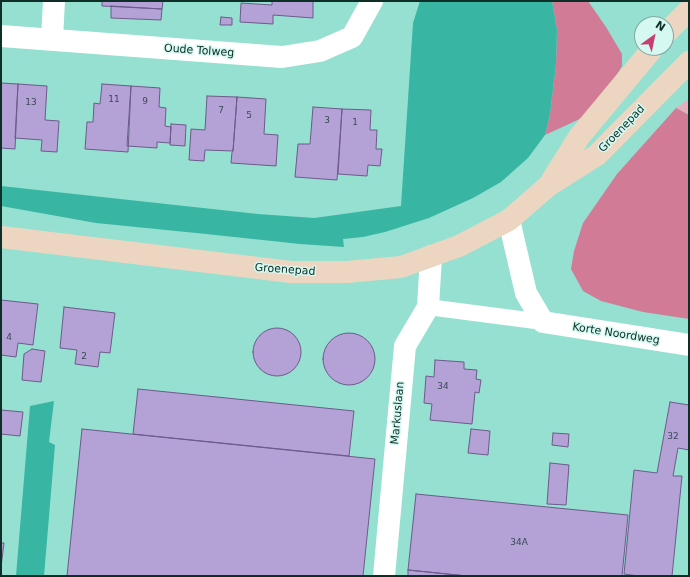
<!DOCTYPE html>
<html>
<head>
<meta charset="utf-8">
<style>
	body { margin:0 }
	#map { position:relative; width:690px; height:577px; overflow:hidden; background:#95e0d1; font-family:"DejaVu Sans",sans-serif }
	canvas { display:block }
	.frame { position:absolute; inset:0; border:2px solid #0e2e28; pointer-events:none }
	.north { position:absolute; left:634px; top:16px; width:40px; height:40px; box-sizing:border-box; background:#d5f9f1; border:1px solid #85a8a1; border-radius:50%; rotate:33deg; font-size:11px; font-weight:700; line-height:16px; text-align:center; color:#0e2e28 }
	.north::after { content:''; display:block; margin:auto; width:14px; height:18px; background:#c83d73; clip-path:polygon(50% 0,100% 100%,50% 72%,0 100%) }
</style>
</head>
<body>
<div id="map">
<canvas width="690" height="577"></canvas>
<div class="frame"></div>
<div class="north">N</div>
</div>
<script>
const g = document.querySelector('canvas').getContext('2d');
g.lineJoin = 'round';
function paint(path, color) { g.fillStyle = color; g.fill(path, 'evenodd'); }
const toPath = rows => new Path2D(rows.map(r => 'M' + r).join(''));
function stroke(path, color, width, dash) { g.strokeStyle = color; g.lineWidth = width; g.lineCap = dash ? 'butt' : 'round'; g.setLineDash(dash || []); g.stroke(path); }
function drawText(font, color, halo, rows, align = 'center') {
  g.font = font + ' "DejaVu Sans",sans-serif'; g.lineWidth = 3; g.setLineDash([]); g.textBaseline = 'middle'; g.strokeStyle = halo; g.fillStyle = color; for (const [text, x, y, turn = 0] of rows) {
    g.save(); g.translate(x, y); g.rotate((+turn || 0) * Math.PI / 180); g.textAlign = isNaN(turn) ? turn : align; if (halo) g.strokeText(text, 0, 0); g.fillText(text, 0, 0); g.restore();
  }
}
const green = toPath([
	[689,99,689,115,676,108]
]);
const forest = toPath([
	[552,1,588,1,606,27,622,54,622,66,612,83,582,118,545,135,550,114,556,64,557,30],
	[676,108,689,115,689,319,643,312,601,301,583,291,571,269,574,251,583,223,617,174]
]);
const water = toPath([
	[420,1,552,1,557,30,556,64,550,114,545,135,528,158,501,182,473,198,429,218,385,232,363,237,343,239,344,247,300,244,206,234,96,223,1,206,1,186,258,214,314,218,401,206,413,23],
	[54,401,49,442,55,445,44,576,16,576,30,406]
]);
const building = toPath([
	[102,1,163,1,162,9,102,6,102,1],
	[272,1,313,1,313,18,273,15,273,24,240,22,241,3,272,5,272,1],
	[111,6,162,9,161,20,111,18,111,6],
	[221,17,232,18,232,25,220,25,221,17],
	[1,83,18,84,15,149,1,148,1,83],
	[18,84,47,86,45,120,59,121,57,152,41,151,42,140,15,138,18,84],
	[102,84,131,86,128,152,85,149,87,122,93,122,94,103,100,104,102,84],
	[131,86,160,88,159,107,166,108,165,126,171,127,170,143,157,142,157,148,127,146,131,86],
	[207,96,237,97,233,151,205,150,204,161,189,160,191,129,205,130,207,96],
	[237,97,266,99,264,134,278,135,276,166,231,163,232,152,233,151,237,97],
	[313,107,342,109,337,180,295,177,298,144,310,144,313,107],
	[342,109,371,110,370,130,377,130,376,149,382,149,380,166,368,165,367,176,338,174,342,109],
	[171,124,186,125,185,146,170,145,171,124],
	[1,300,38,304,33,345,18,343,16,357,1,355,1,300],
	[64,307,115,313,110,353,100,352,98,367,75,364,77,350,60,348,64,307],
	'253 352a24 24 0 1 1 48 0a24 24 0 1 1-48 0Z',
	'323 359a26 26 0 1 1 52 0a26 26 0 1 1-52 0Z',
	[32,349,45,351,41,382,22,380,24,354,32,349],
	[435,360,464,362,464,369,477,370,476,379,481,380,479,393,475,392,472,424,430,420,432,404,424,403,426,376,434,377,435,360],
	[138,389,354,411,349,456,133,434,138,389],
	[670,402,689,405,689,450,678,448,673,476,682,476,672,576,639,576,624,574,634,470,657,473,670,402],
	[1,410,23,412,20,436,1,434,1,410],
	[82,429,375,459,363,576,67,576,82,429],
	[471,429,490,431,488,455,468,453,471,429],
	[553,433,569,434,568,447,552,445,553,433],
	[550,463,569,465,566,505,547,504,550,463],
	[416,494,628,515,622,576,467,576,408,570,416,494],
	[1,543,4,543,1,567,1,543],
	[408,570,467,576,408,576,408,570]
]);
const lane = toPath([
	[428,307,543,322]
]);
const street = toPath([
	[1,36,282,57,320,51,352,37,372,1],
	[52,39,54,1],
	[509,220,526,293,543,322,689,345],
	[384,576,405,346,428,307,431,256]
]);
const secondary = toPath([
	[666,33,689,10],
	[552,180,579,137,653,48],
	[1,237,291,272,347,272,401,267,459,246,509,220,548,186,597,155,689,62]
]);
const numberNames = [
	["11",114,100],
	["9",145,102],
	["13",31,103],
	["7",221,111],
	["5",249,116],
	["3",327,121],
	["1",355,123],
	["4",9,338],
	["2",84,357],
	["34",443,387],
	["32",673,437],
	["34A",519,543]
];
const streetNames = [
	["Oude Tolweg",199,51,4],
	["Groenepad",622,129,-46],
	["Groenepad",285,270,4],
	["Korte Noordweg",616,334,9],
	["Markuslaan",398,413,-85]
];
paint(green, '#e7aebd');
paint(forest, '#d17b96');
paint(water, '#39b6a3');
paint(building, '#b4a1d6');
stroke(building, '#6c5a8a', 1);
stroke(lane, '#fff', 16);
stroke(street, '#fff', 22);
stroke(secondary, '#ecd6c1', 22);
drawText('9px', '#384b54', null, numberNames);
drawText('11px', '#0e2e28', '#d5f9f1', streetNames);
</script>
</body>
</html>
